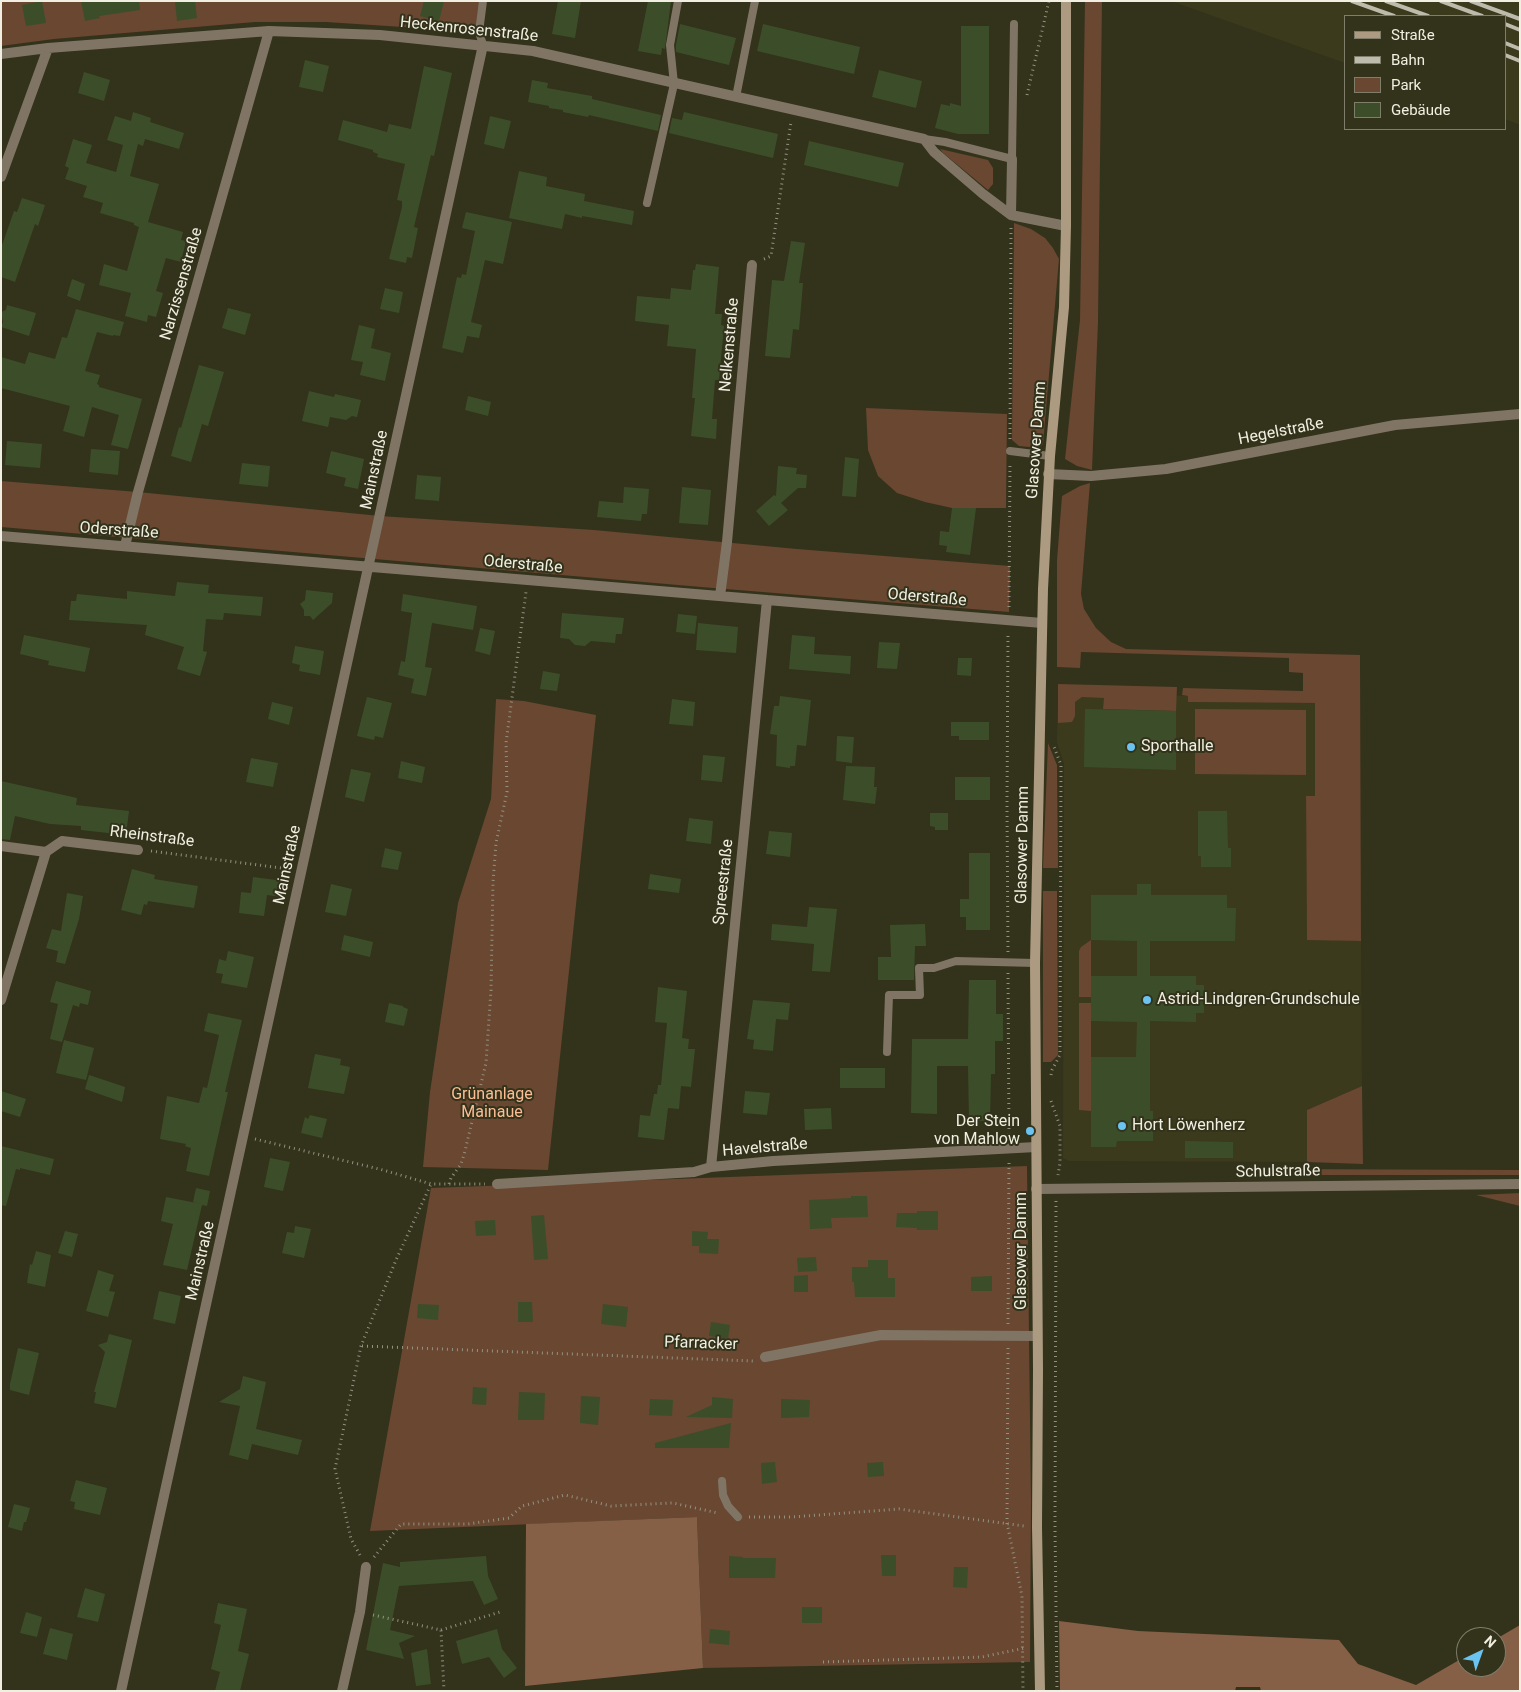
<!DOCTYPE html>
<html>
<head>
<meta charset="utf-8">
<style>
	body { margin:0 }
	#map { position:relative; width:1521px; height:1692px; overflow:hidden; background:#33321b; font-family:Roboto,sans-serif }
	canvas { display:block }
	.frame { position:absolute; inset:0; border:2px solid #f0efe1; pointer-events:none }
	.legend { position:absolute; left:1344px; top:15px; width:162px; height:115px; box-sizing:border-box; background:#33321b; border:1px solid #7f7e6a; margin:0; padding:6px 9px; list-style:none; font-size:15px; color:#f0efe1 }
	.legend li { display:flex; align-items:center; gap:10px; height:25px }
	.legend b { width:25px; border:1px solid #7f7e6a }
	.north { position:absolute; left:1456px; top:1627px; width:50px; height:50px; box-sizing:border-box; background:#33321b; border:1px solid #7f7e6a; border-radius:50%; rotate:42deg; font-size:14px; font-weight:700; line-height:20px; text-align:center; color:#f0efe1 }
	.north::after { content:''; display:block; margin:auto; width:18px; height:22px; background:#6ac3f1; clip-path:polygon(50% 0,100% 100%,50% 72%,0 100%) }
</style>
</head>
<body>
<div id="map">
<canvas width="1521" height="1692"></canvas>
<div class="frame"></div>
<ul class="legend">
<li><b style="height:6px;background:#ac9b80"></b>Straße</li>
<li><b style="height:6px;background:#bdbcac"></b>Bahn</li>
<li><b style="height:14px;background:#694731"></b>Park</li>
<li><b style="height:14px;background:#3c4e29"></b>Gebäude</li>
</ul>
<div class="north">N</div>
</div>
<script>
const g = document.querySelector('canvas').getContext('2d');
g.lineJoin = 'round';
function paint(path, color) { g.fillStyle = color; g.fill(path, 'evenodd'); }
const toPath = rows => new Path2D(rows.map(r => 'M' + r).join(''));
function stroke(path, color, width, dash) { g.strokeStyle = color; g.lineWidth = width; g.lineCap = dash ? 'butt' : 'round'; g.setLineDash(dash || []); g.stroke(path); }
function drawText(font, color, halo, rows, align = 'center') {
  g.font = font + ' Roboto,sans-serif'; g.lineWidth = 4; g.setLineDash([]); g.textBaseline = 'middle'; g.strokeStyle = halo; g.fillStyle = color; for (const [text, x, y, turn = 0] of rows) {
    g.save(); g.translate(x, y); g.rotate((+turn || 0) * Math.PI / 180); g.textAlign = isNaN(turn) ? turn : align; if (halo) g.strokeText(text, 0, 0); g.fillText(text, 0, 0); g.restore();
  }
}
const built = toPath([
	[1171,1,1520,1,1520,125,1505,119,1505,16,1345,16,1345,63],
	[1058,690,1188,696,1188,702,1315,703,1315,796,1306,796,1307,939,1361,941,1362,1086,1307,1110,1307,1162,1069,1161,1063,1158,1064,764,1057,742]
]);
const green = toPath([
	[1,1,483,1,479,32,326,22,255,22,54,39,1,46],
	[1085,1,1102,1,1098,322,1092,470,1077,466,1065,459,1080,320],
	[940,149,988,160,993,168,993,184,988,190,943,153],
	[1014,223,1031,229,1045,238,1053,248,1059,259,1043,444,1039,448,1019,446,1012,440],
	[866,408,1007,414,1006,508,952,508,925,502,897,493,878,476,868,450],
	[1,481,138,492,380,516,594,530,797,549,1010,566,1009,612,713,588,1,527],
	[1090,483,1081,594,1084,609,1096,628,1111,642,1126,649,1360,655,1361,941,1307,940,1306,796,1315,796,1315,703,1188,702,1188,696,1182,695,1183,688,1303,691,1303,673,1289,672,1289,658,1081,652,1080,668,1057,667,1057,560,1062,496,1080,486],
	[1058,684,1177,687,1176,711,1103,709,1104,698,1082,697,1075,702,1075,716,1072,722,1058,723],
	[496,699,524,701,596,715,548,1170,423,1167,430,1092,458,903,491,799],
	[1195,709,1306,710,1306,775,1195,774],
	[1048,743,1057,765,1058,868,1043,868],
	[1043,891,1057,891,1058,1055,1051,1062,1043,1062],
	[1091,940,1091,997,1079,997,1079,951,1081,947],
	[1079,1003,1091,1003,1091,1111,1079,1110],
	[1362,1086,1363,1164,1307,1162,1307,1110],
	[1027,1166,1031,1502,1030,1662,703,1668,697,1517,370,1531,431,1188],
	[1275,1169,1520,1170,1520,1175,1282,1175],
	[1520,1193,1520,1206,1476,1195]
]);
const forest = toPath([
	[697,1517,703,1668,525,1686,526,1524],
	[1059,1621,1138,1631,1339,1640,1358,1664,1416,1685,1466,1656,1466,1667,1496,1667,1496,1639,1520,1625,1520,1691,1261,1691,1260,1687,1236,1687,1235,1691,1060,1691]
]);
const building = toPath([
	[42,1,46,23,26,26,22,5],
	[81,1,139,1,140,10,99,16,100,18,85,21],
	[175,1,195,1,197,18,177,21],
	[424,1,444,1,439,21,420,16],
	[558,1,581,1,575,38,552,34],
	[648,1,671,1,665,49,662,48,661,55,638,51],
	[680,24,736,38,729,65,676,52,676,45],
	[763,24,860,47,854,74,757,51],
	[961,26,989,26,989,134,958,134,935,128,941,104,950,106,950,103,961,106],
	[305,60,329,66,323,92,299,87],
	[424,66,452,73,434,156,431,155,414,227,418,228,412,258,407,257,406,263,389,259,402,207,402,201,397,200,405,164,377,157,378,154,373,152,373,150,338,140,343,120,387,132,389,124,411,129],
	[879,70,922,81,916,108,872,97],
	[84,72,110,80,104,101,78,93],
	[532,80,548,83,547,88,592,96,592,99,661,115,658,131,589,115,588,117,563,112,563,110,549,108,549,106,528,102],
	[133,112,151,118,150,122,184,133,179,149,145,139,143,146,138,144,130,176,159,184,148,222,183,232,181,240,186,241,181,262,166,258,156,291,163,293,156,317,148,315,147,322,125,316,131,293,99,285,104,264,127,271,139,227,134,225,134,223,100,213,103,203,83,197,87,186,65,179,69,168,65,166,73,139,92,145,86,163,116,172,123,145,107,140,115,116,131,121],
	[684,112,778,134,773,158,669,133,672,118,682,120],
	[490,116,511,121,504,149,484,144],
	[809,141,904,163,898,187,804,165],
	[519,171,547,177,546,186,585,194,584,201,634,211,632,225,582,216,582,218,565,214,562,229,509,218],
	[22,198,45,205,38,226,35,224,15,282,1,277,1,248,14,211,17,212],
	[466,212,512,222,503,264,485,260,471,322,482,325,479,338,467,336,463,353,442,348,457,277,461,278,462,274,466,275,475,231,462,228],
	[791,241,805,243,799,283,803,283,799,330,793,329,790,358,765,356,772,280,784,281],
	[696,264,719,267,715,314,722,314,721,325,724,326,719,380,715,380,712,419,717,419,716,439,691,436,695,398,692,398,696,349,667,346,669,325,635,321,637,296,670,299,671,288,691,290,693,270,695,270],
	[72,279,85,284,80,301,67,296],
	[385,288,403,292,399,313,380,309],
	[7,305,36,313,29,336,1,327,3,322,1,312,6,310],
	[228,308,251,314,245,335,222,328],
	[76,309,124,322,120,336,113,335,113,336,97,332,85,371,100,375,97,384,99,385,99,387,142,399,128,449,111,445,119,415,92,407,84,437,63,431,70,406,1,388,1,357,25,364,29,352,55,359,62,337,67,338],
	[359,325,375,329,371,348,391,353,385,381,360,375,363,362,351,360],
	[199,365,224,372,208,426,202,424,191,462,171,456,179,427,181,428],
	[309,391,334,397,335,394,361,400,357,417,352,416,346,420,330,417,328,427,302,421],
	[468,396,491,402,488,416,465,410],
	[7,441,42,444,40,468,5,465],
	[91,449,120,451,118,475,89,472],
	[331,451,364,459,358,489,344,486,346,478,326,473],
	[845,457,859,459,856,497,842,496],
	[242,463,270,466,268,487,239,484],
	[778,466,797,468,796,474,807,475,806,488,798,488,781,503,788,510,769,526,756,511,774,495,776,496],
	[417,475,441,477,439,501,415,499],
	[624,487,649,489,647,514,642,514,641,521,597,517,599,501,623,503],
	[682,487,711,490,708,525,679,523],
	[952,508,976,508,970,555,946,552,947,546,939,545,940,531,949,532],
	[177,582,209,585,208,593,263,597,261,616,224,613,223,620,206,619,203,651,207,652,200,676,177,669,184,647,145,635,147,625,69,620,71,601,76,601,77,594,127,599,127,591,175,596],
	[306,590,333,593,332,603,313,620,310,616,304,616,304,610,300,604,305,600],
	[403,594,477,606,473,630,432,623,425,667,432,668,426,696,411,693,414,679,398,675,401,661,405,662,412,613,401,611],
	[562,613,624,618,622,634,616,634,615,643,591,641,585,646,575,645,569,639,560,638],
	[678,614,697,616,695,634,676,632],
	[698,623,738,627,736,653,696,650],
	[480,628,495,631,490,655,475,651],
	[24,635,90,648,85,672,48,665,49,661,20,654],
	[792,635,815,637,814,654,851,656,850,674,789,669],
	[879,642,900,643,897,669,877,668],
	[295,646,324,651,320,675,299,671,300,665,292,663],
	[958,658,972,658,971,676,957,675],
	[543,671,560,674,557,691,540,689],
	[780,696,811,700,806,746,797,745,795,766,790,766,790,768,776,766,777,735,770,734,774,706,779,706],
	[367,697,392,703,383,738,375,736,374,740,357,736],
	[672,699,695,702,693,726,669,724],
	[272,702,293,707,289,725,268,719],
	[1085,709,1176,711,1176,770,1084,767],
	[951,722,989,722,989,740,959,740,959,736,951,736],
	[837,736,854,737,852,763,836,761],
	[703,755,725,757,722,782,701,780],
	[251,758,278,763,273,787,246,782],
	[401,761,425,767,422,783,398,778],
	[846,766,875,767,874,787,877,787,875,804,843,800],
	[351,769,371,773,364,802,345,797],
	[955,777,990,777,990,800,955,800],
	[1,781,77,798,76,805,129,811,126,835,81,830,81,826,50,824,15,816,10,840,1,839],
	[1198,811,1227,811,1228,848,1231,848,1231,867,1201,867,1201,856,1198,856],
	[930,813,948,813,948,830,935,830,935,827,930,826],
	[689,818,713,821,711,844,686,841],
	[769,831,792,833,790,857,766,854],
	[385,848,402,852,398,870,381,867],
	[969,853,990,853,990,930,966,930,966,917,960,917,960,899,969,899],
	[132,869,155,875,154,879,198,886,194,908,148,901,147,905,144,904,141,915,121,910],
	[650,874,681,879,679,893,648,889],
	[253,877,284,881,282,897,267,895,264,916,239,913,241,892,251,893],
	[331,884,352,889,346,916,325,912],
	[1137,884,1151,884,1151,895,1227,895,1227,908,1236,908,1235,941,1150,941,1150,976,1196,976,1196,985,1204,985,1204,1013,1196,1013,1196,1022,1150,1021,1150,1111,1153,1111,1153,1141,1117,1141,1116,1147,1091,1147,1091,1057,1136,1057,1137,1022,1091,1021,1091,976,1137,976,1137,941,1091,940,1091,895,1137,895],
	[67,893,83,896,79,919,65,964,56,962,58,951,46,948,52,929,61,931],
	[809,907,837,909,830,972,812,971,814,944,771,940,772,924,807,927],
	[925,924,926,946,915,946,914,980,878,980,878,957,891,957,890,925],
	[344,935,373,942,370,957,341,950],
	[228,951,254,957,247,988,221,983,223,974,216,973,219,959,226,961],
	[969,980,996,980,996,1014,1003,1014,1003,1041,995,1041,995,1074,991,1074,990,1121,969,1121,968,1066,937,1066,937,1114,911,1113,912,1039,968,1039],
	[56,981,91,991,88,1005,80,1003,79,1007,73,1005,62,1042,50,1039,58,1004,50,1002],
	[658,987,687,991,682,1038,689,1039,688,1049,695,1049,691,1087,681,1086,679,1109,668,1108,664,1140,638,1137,640,1115,650,1116,654,1094,657,1094,658,1085,661,1085,667,1023,655,1022],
	[753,1000,790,1003,788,1020,776,1019,773,1051,753,1049,754,1040,747,1039],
	[389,1003,403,1006,403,1007,408,1009,404,1026,385,1022],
	[208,1013,242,1020,225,1092,228,1092,209,1176,186,1171,191,1148,185,1146,186,1144,160,1139,167,1096,199,1103,203,1087,207,1088,219,1035,204,1031],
	[64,1040,94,1048,86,1080,56,1073],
	[315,1054,341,1059,340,1065,350,1067,344,1094,308,1088],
	[840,1068,885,1068,885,1088,840,1088],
	[89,1075,125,1087,122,1102,85,1089],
	[1,1091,26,1099,20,1117,1,1111],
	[745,1091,770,1093,767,1115,743,1113],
	[831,1108,832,1129,805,1130,804,1109],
	[310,1115,327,1119,322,1138,301,1133,305,1117,308,1119],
	[1185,1141,1233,1142,1233,1158,1185,1158],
	[1,1146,54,1159,50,1175,20,1168,20,1170,16,1169,6,1206,1,1205],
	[270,1158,290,1162,283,1191,264,1187],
	[196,1188,210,1191,207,1206,202,1205,187,1270,163,1265,173,1224,161,1221,166,1197,202,1204,193,1202],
	[851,1196,867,1196,868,1217,831,1218,832,1228,810,1229,809,1200,851,1198],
	[917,1211,938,1211,938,1230,917,1230,917,1228,896,1227,897,1213,917,1213],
	[544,1215,548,1259,534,1260,531,1216],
	[495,1220,496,1235,476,1236,475,1221],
	[295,1226,311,1229,304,1258,282,1253,287,1232,294,1233],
	[65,1231,78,1234,72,1257,58,1253],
	[692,1231,708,1232,707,1239,719,1239,718,1254,699,1253,699,1246,692,1246],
	[36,1251,51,1255,45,1287,27,1283,30,1264,32,1265],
	[816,1257,817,1271,798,1272,797,1258],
	[868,1260,888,1260,888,1278,895,1278,895,1297,855,1297,854,1282,852,1282,852,1267,868,1267],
	[98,1270,114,1275,109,1291,115,1292,108,1317,86,1311],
	[808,1275,808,1292,794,1292,794,1276],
	[992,1276,992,1291,971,1291,971,1277],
	[159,1291,181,1296,175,1324,153,1319],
	[518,1302,532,1302,533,1322,518,1322],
	[418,1304,439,1305,438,1320,417,1318],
	[603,1304,628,1307,626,1327,601,1324],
	[711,1322,730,1325,728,1339,709,1336],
	[109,1334,132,1340,116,1408,94,1403,96,1392,94,1392,105,1352,98,1345,107,1342],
	[18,1348,39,1353,29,1395,10,1390,10,1384],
	[243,1376,266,1382,256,1429,302,1440,298,1455,252,1444,248,1460,229,1455,240,1406,219,1402,240,1389],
	[473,1387,487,1388,486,1405,472,1404],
	[519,1392,545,1393,544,1420,518,1420],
	[581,1396,600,1397,598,1425,580,1423],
	[712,1397,733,1399,732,1418,686,1417,712,1405],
	[650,1399,673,1400,672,1416,649,1415],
	[781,1399,810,1400,809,1417,781,1418],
	[731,1423,729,1448,655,1448,655,1443],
	[775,1462,777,1482,762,1484,761,1463],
	[883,1462,884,1476,868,1477,867,1463],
	[76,1480,107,1488,100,1515,74,1509,75,1502,70,1501],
	[14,1504,30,1508,26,1522,24,1522,22,1531,8,1527],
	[881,1555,896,1555,896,1576,882,1576],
	[486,1556,488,1576,498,1599,484,1605,473,1581,399,1586,390,1630,415,1636,399,1643,404,1659,366,1650,383,1563,400,1567,400,1562],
	[729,1556,743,1557,743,1558,776,1558,775,1578,729,1578],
	[954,1567,968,1567,967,1588,953,1587],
	[85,1588,105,1594,98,1622,77,1617],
	[218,1603,247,1609,238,1651,249,1654,240,1691,215,1691,220,1672,211,1669,221,1625,214,1623],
	[802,1607,822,1607,822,1623,802,1623],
	[26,1612,42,1617,37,1637,20,1633],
	[50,1628,73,1634,67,1660,43,1654],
	[497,1629,502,1649,517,1668,504,1678,489,1657,462,1664,456,1641],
	[710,1629,730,1631,729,1645,709,1643],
	[427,1649,431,1684,416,1686,411,1653]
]);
const path = toPath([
	[1027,95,1049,1],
	[764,259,771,256,791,122],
	[1010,439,1011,228],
	[1009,607,1010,463],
	[151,851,289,869],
	[1008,952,1007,806,1008,633],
	[1008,973,1009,1137],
	[1051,1075,1052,1070,1060,1055,1061,765,1054,747],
	[1051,1101,1060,1126,1060,1163,1058,1175],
	[255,1139,383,1170,431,1184,485,1184],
	[449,1184,451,1178,461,1164,464,1155,486,1063,491,990,493,882,496,843,507,792,506,743,526,592],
	[1056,1201,1055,1527,1057,1691],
	[1008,1324,1009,1160],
	[362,1346,753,1361],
	[1008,1348,1007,1523,1022,1596,1023,1691],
	[749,1517,792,1517,899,1509,1024,1526],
	[360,1555,351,1539,335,1469,361,1346,396,1260,431,1184],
	[374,1557,401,1524,468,1524,509,1518,522,1506,565,1495,611,1506,673,1503,718,1513],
	[373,1615,441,1630,444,1691],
	[441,1630,500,1612],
	[823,1662,982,1657,1025,1648]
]);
const lane = toPath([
	[483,1,479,32,483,45],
	[736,97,755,1],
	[924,139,945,142,1012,159,1014,24],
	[647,203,674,84,670,45,678,1],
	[1010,451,1050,456],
	[887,1052,889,995,920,995,919,968,934,968,956,961,1035,963],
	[722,1481,723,1495,728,1506,738,1517]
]);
const street = toPath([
	[1,54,48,48,269,31,380,35,533,51,924,139,934,152,983,194,1011,215,1066,226],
	[1,177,48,48],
	[1011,215,1012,159],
	[1048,474,1091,476,1166,469,1395,425,1520,414],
	[1,536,1042,623],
	[125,546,138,492,269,31],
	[720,596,727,542,752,265],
	[1,846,46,852,62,841,138,850],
	[1,1000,46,852],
	[711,1167,767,600],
	[497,1184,694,1172,711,1167,773,1161,1036,1147],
	[1036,1189,1520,1184],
	[765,1357,881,1335,1037,1336],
	[121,1691,483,45],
	[342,1691,360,1612,366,1567]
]);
const secondary = toPath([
	[1040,1691,1037,1527,1038,1370,1035,963,1043,589,1050,456,1064,307,1066,226,1066,1]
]);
const rail = toPath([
	[1352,1,1394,16],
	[1386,1,1428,16],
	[1441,1,1482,16],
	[1471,1,1520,19],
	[1505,24,1520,30],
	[1505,43,1520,49],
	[1505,55,1520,61]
]);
const markers = [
	[1131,747,5,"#6ac3f1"],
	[1147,1000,5,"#6ac3f1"],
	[1122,1126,5,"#6ac3f1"],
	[1030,1131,5,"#6ac3f1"]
];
const streetNames = [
	["Heckenrosenstraße",469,30,6],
	["Narzissenstraße",182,284,-74],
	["Nelkenstraße",730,345,-85],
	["Hegelstraße",1281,432,-11],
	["Glasower Damm",1037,440,-86],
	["Mainstraße",375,470,-78],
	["Oderstraße",119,531,4],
	["Oderstraße",523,565,5],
	["Oderstraße",927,598,5],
	["Rheinstraße",152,837,7],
	["Glasower Damm",1023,845,-89],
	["Mainstraße",288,865,-78],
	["Spreestraße",724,882,-84],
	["Havelstraße",765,1148,-5],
	["Schulstraße",1278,1172,-1],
	["Glasower Damm",1022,1251,-90],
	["Mainstraße",201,1261,-77],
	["Pfarracker",701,1344,2]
];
const poiNames = [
	["Sporthalle",1141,747],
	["Astrid-Lindgren-Grundschule",1157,1000],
	["Der Stein",1020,1122,"right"],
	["von Mahlow",1020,1140,"right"],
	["Hort Löwenherz",1132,1126]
];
const parkNames = [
	["Grünanlage",492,1095],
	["Mainaue",492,1113]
];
paint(built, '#3c3a1c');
paint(green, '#694731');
paint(forest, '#855f46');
paint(building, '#3c4e29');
stroke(path, '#939280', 3, [1, 4]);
stroke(lane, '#807564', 8);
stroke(street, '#807564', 10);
stroke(secondary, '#ac9b80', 10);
stroke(rail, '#bdbcac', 4);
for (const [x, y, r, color] of markers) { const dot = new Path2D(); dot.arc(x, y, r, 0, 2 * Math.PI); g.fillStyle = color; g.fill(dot); stroke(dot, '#33321b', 2); }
drawText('16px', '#f0efe1', '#33321b', streetNames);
drawText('16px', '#f0efe1', '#33321b', poiNames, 'left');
drawText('16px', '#fdbd94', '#33321b', parkNames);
</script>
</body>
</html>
